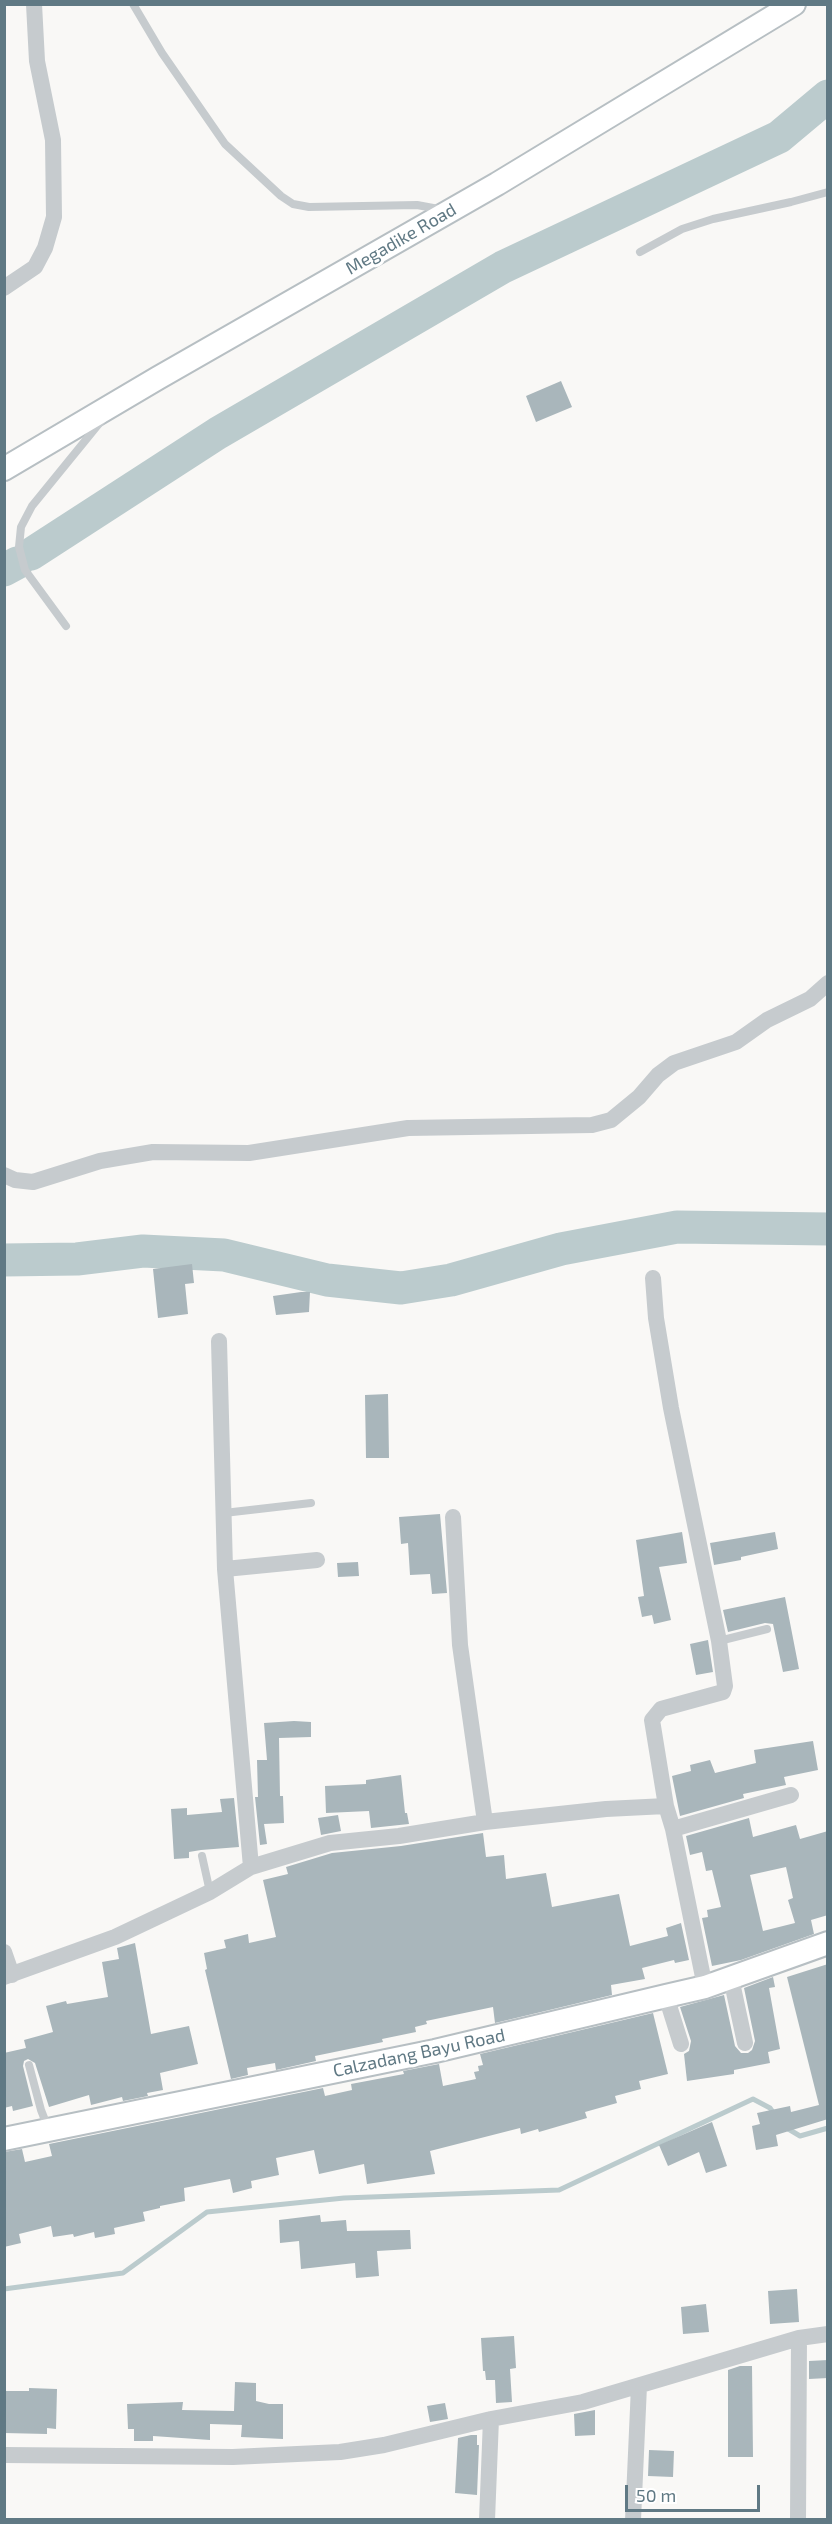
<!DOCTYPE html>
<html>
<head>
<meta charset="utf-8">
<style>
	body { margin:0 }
	#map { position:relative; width:832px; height:2524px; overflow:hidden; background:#f9f8f6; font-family:"Exo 2",sans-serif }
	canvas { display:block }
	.frame { position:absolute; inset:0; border:6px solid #607984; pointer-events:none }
	.scale { position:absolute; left:625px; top:2485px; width:135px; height:27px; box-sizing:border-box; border:3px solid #607984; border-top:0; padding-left:8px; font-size:18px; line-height:21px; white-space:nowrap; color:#607984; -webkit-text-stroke:4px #fff; paint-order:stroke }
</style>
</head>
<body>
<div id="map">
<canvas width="832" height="2524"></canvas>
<div class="frame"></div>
<div class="scale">50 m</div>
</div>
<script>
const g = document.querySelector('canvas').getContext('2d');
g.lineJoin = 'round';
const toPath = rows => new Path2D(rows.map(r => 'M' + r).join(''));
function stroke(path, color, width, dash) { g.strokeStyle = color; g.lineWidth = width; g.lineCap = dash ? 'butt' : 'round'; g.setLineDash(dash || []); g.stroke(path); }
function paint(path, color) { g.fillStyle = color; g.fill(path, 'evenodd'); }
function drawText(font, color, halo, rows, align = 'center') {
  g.font = font + ' "Exo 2",sans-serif'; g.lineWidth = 6; g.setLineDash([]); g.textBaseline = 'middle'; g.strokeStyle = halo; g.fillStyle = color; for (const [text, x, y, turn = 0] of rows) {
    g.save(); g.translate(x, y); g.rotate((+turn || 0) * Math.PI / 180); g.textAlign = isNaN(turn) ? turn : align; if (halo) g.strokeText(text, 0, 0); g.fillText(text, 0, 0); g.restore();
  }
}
const stream = toPath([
	[785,2127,800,2136,828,2128],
	[4,2289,123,2273,207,2212,344,2198,559,2190,753,2099,770,2108,775,2115]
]);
const river = toPath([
	[31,554,218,433,503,267,779,137,828,96],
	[4,570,17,563],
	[4,1260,77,1259,143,1251,224,1255,327,1280,401,1288,451,1280,561,1249,677,1227,828,1229]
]);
const building = toPath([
	[561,381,572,407,536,422,526,396],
	[192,1264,194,1283,185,1284,188,1314,158,1318,153,1269],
	[301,1292,310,1292,309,1312,276,1315,273,1296],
	[388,1394,389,1458,366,1458,365,1395],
	[440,1514,447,1593,432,1594,430,1574,410,1575,408,1543,401,1544,399,1517],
	[682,1532,687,1563,659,1567,671,1620,654,1624,652,1615,642,1617,638,1597,644,1596,636,1540],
	[775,1532,778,1549,741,1557,741,1560,714,1565,710,1543],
	[358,1562,359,1576,338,1577,337,1563],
	[785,1597,799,1669,783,1672,773,1624,765,1623,728,1632,723,1610],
	[708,1640,713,1672,696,1675,690,1644],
	[294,1721,311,1722,311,1737,279,1738,280,1796,283,1796,284,1823,264,1824,267,1844,260,1845,255,1797,258,1797,257,1760,267,1760,264,1723],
	[813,1741,818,1770,784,1777,786,1785,743,1794,744,1798,680,1816,672,1776,691,1771,690,1765,710,1760,715,1773,756,1763,754,1750],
	[401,1775,405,1813,407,1813,409,1824,371,1828,369,1811,326,1813,325,1786,366,1784,366,1780],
	[234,1798,239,1847,201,1850,189,1852,189,1858,174,1859,171,1809,187,1808,187,1815,222,1812,220,1799],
	[338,1815,341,1831,321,1835,318,1818],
	[749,1818,753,1837,796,1825,800,1839,828,1831,828,1915,811,1920,814,1934,741,1960,712,1966,702,1918,708,1917,707,1910,721,1907,712,1870,706,1871,702,1852,690,1855,686,1836],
	[786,1867,793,1898,788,1900,795,1923,763,1931,750,1875],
	[483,1833,486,1857,504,1855,506,1879,546,1873,552,1907,619,1894,630,1946,668,1936,666,1928,681,1923,689,1960,675,1963,674,1960,642,1968,645,1979,611,1985,612,1995,495,2023,493,2007,426,2021,427,2024,415,2027,416,2032,382,2039,383,2042,315,2056,316,2061,276,2070,275,2063,247,2068,248,2075,231,2079,205,1970,207,1969,204,1953,226,1948,224,1940,248,1934,249,1943,276,1937,263,1880,288,1874,286,1867,332,1853,401,1846],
	[135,1943,151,2034,189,2026,198,2064,160,2073,163,2090,147,2093,148,2096,123,2101,122,2097,91,2105,89,2095,49,2107,35,2063,28,2059,24,2061,23,2066,33,2106,13,2111,12,2106,4,2108,4,2053,26,2048,24,2040,53,2032,46,2006,66,2001,67,2004,108,1997,102,1962,119,1959,117,1948],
	[828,1964,828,2119,776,2135,778,2146,756,2150,752,2126,760,2124,757,2113,790,2106,791,2112,819,2105,787,1977],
	[773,1977,775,1987,769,1988,780,2049,768,2052,770,2063,734,2070,734,2074,687,2081,684,2054,689,2051,691,2041,680,2007,724,1995,735,2046,741,2053,748,2053,752,2050,755,2041,744,1988],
	[653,2013,668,2074,639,2081,641,2089,615,2096,617,2103,585,2112,587,2118,539,2132,538,2129,521,2134,520,2128,430,2151,435,2174,367,2184,364,2164,319,2174,314,2150,276,2158,279,2175,251,2181,252,2188,233,2193,230,2179,184,2188,185,2201,160,2206,160,2208,143,2212,145,2221,114,2228,115,2234,95,2238,94,2232,74,2237,73,2234,53,2237,51,2226,19,2234,21,2243,4,2247,4,2152,22,2149,25,2162,52,2156,49,2144,323,2088,325,2096,352,2090,351,2084,404,2074,403,2071,439,2064,443,2086,476,2079,474,2072,479,2071,478,2066,483,2065,480,2054],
	[712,2122,727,2166,706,2173,699,2152,668,2166,659,2145],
	[320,2215,321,2222,346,2220,347,2231,410,2230,411,2249,377,2251,379,2276,356,2278,355,2263,301,2269,299,2241,280,2243,279,2220],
	[797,2289,799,2322,770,2324,768,2291],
	[706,2304,709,2332,683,2334,681,2307],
	[514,2336,516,2368,510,2369,512,2402,496,2403,495,2380,486,2380,485,2371,483,2371,481,2338],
	[828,2360,828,2378,809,2379,809,2361],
	[740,2366,752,2366,753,2457,728,2457,728,2370],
	[235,2382,256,2383,256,2401,269,2404,283,2404,283,2439,241,2437,242,2425,210,2424,210,2440,153,2436,153,2441,134,2441,134,2429,128,2429,127,2404,183,2402,182,2410,234,2411],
	[29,2388,57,2389,56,2429,47,2428,47,2434,4,2433,4,2391,29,2391],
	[445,2403,448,2419,430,2422,427,2406],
	[595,2410,595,2435,575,2436,574,2414],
	[471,2435,477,2435,477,2445,479,2445,477,2495,455,2493,458,2438],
	[649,2450,674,2451,673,2477,648,2476]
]);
const lane = toPath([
	[133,4,162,53,225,144,281,196,293,204,309,207,417,205,444,210],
	[640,252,682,229,713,219,791,202,828,192],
	[66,626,25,570,19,547,21,527,32,506,102,420],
	[224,1513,311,1503],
	[719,1641,767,1629],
	[202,1856,210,1892],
	[29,2065,41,2110,48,2128]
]);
const street = toPath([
	[4,288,35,267,45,248,54,217,53,140,37,61,34,4],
	[4,1175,15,1180,33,1182,100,1161,153,1152,249,1153,408,1128,592,1125,611,1120,639,1097,658,1075,674,1063,736,1042,767,1020,810,999,828,983],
	[653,1278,656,1318,671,1408,719,1641,725,1686,723,1692,661,1709,652,1720,666,1806,673,1829,705,1987],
	[219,1341,225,1569,251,1867],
	[453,1517,460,1645,485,1822],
	[225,1569,317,1560],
	[673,1829,791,1795],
	[4,1952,12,1975],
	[4,1977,115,1937,210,1892,251,1867,330,1843,399,1836,485,1822,606,1809,666,1806],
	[731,1978,745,2043],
	[666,1996,681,2044],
	[4,2455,233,2457,340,2452,384,2445,491,2419,583,2402,799,2338,828,2334],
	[487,2520,491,2419],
	[633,2520,639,2386],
	[798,2520,799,2338]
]);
const secondary = toPath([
	[4,469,158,378,497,184,794,4],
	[4,2139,435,2051,666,1996,705,1987,828,1943]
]);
const streetNames = [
	["Megadike Road",401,239,-30],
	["Calzadang Bayu Road",419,2053,-12]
];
stroke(stream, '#bbcbcd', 5);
stroke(river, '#bbcbcd', 33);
paint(building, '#a9b6bb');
stroke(secondary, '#b7bfc3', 26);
stroke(lane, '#c6cbce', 8);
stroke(street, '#c6cbce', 16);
stroke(secondary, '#fff', 22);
drawText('18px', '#607984', '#fff', streetNames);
</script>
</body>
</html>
